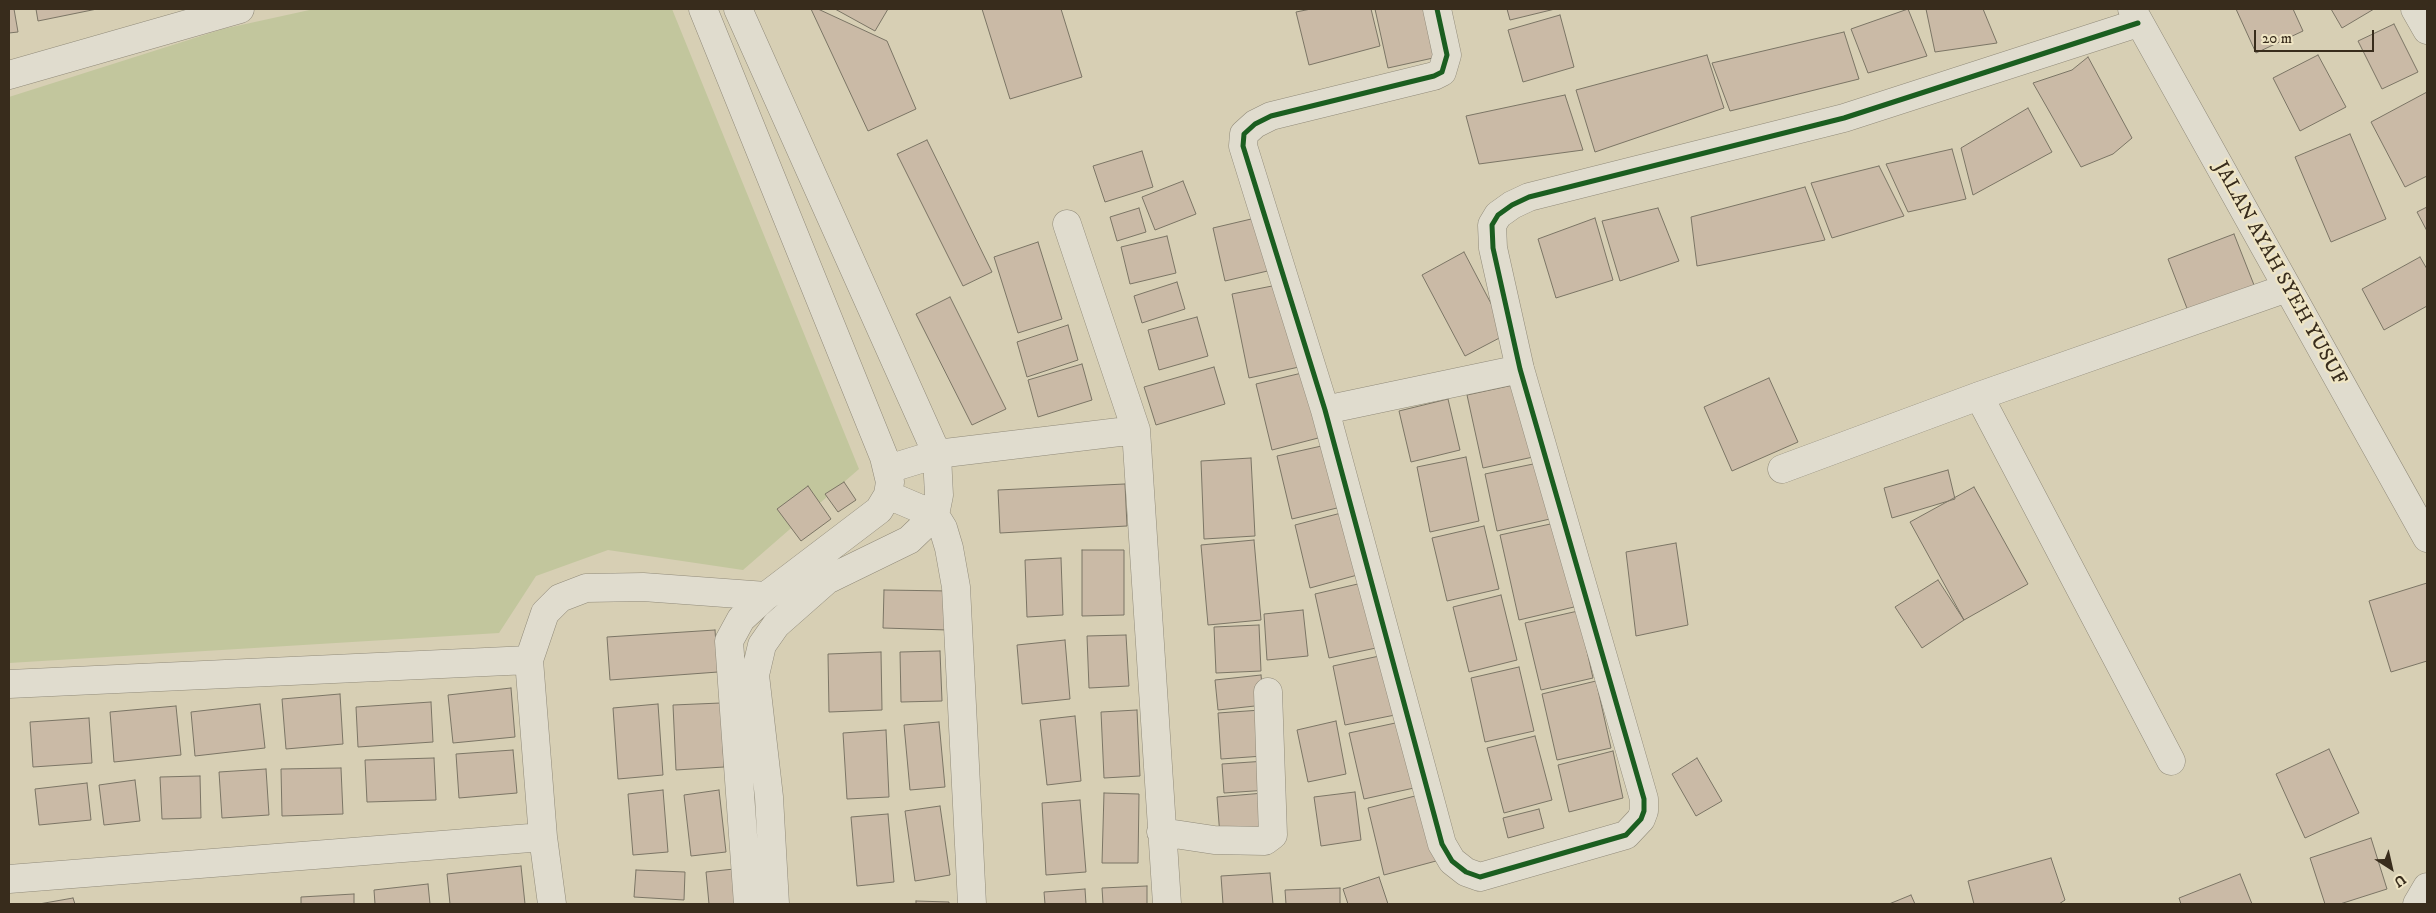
<!DOCTYPE html>
<html>
<head>
<meta charset="utf-8">
<style>
	body { margin:0 }
	#map { position:relative; width:2436px; height:913px; overflow:hidden; background:#d7cfb4; font-family:"IM FELL DW Pica",serif }
	canvas { display:block }
	.frame { position:absolute; inset:0; border:10px solid #382c1c; pointer-events:none }
	.north { position:absolute; left:2366px; top:843px; width:50px; height:50px; -webkit-text-stroke:4px #efe5c4; paint-order:stroke; rotate:145deg; font-size:14px; font-weight:700; line-height:20px; text-align:center; color:#382c1c }
	.north::after { content:''; display:block; margin:auto; width:18px; height:22px; background:#382c1c; clip-path:polygon(50% 0,100% 100%,50% 72%,0 100%) }
	.scale { position:absolute; left:2254px; top:30px; width:120px; height:22px; box-sizing:border-box; border:2px solid #382c1c; border-top:0; padding-left:6px; font-size:15px; line-height:18px; white-space:nowrap; color:#382c1c; -webkit-text-stroke:4px #efe5c4; paint-order:stroke }
</style>
</head>
<body>
<div id="map">
<canvas width="2436" height="913"></canvas>
<div class="frame"></div>
<div class="north">U</div>
<div class="scale">20 m</div>
</div>
<script>
const g = document.querySelector('canvas').getContext('2d');
g.lineJoin = 'round';
function paint(path, color) { g.fillStyle = color; g.fill(path, 'evenodd'); }
const toPath = rows => new Path2D(rows.map(r => 'M' + r).join(''));
function stroke(path, color, width, dash) { g.strokeStyle = color; g.lineWidth = width; g.lineCap = dash ? 'butt' : 'round'; g.setLineDash(dash || []); g.stroke(path); }
function drawText(font, color, halo, rows, align = 'center') {
  g.font = font + ' "IM FELL DW Pica",serif'; g.lineWidth = 4.5; g.setLineDash([]); g.textBaseline = 'middle'; g.strokeStyle = halo; g.fillStyle = color; for (const [text, x, y, turn = 0] of rows) {
    g.save(); g.translate(x, y); g.rotate((+turn || 0) * Math.PI / 180); g.textAlign = isNaN(turn) ? turn : align; if (halo) g.strokeText(text, 0, 0); g.fillText(text, 0, 0); g.restore();
  }
}
const green = toPath([
	[314,9,672,9,859,469,743,570,608,550,536,576,499,633,9,663,9,97,223,29]
]);
const building = toPath([
	[9,9,14,9,18,32,9,33,9,9],
	[36,9,97,9,38,21,36,9],
	[811,9,818,9,887,41,916,109,868,131,811,9],
	[835,9,888,9,875,31,835,9],
	[982,9,1061,9,1082,77,1010,99,982,9],
	[1311,9,1371,9,1380,46,1309,65,1296,12,1311,9],
	[1375,9,1431,9,1442,56,1388,68,1375,9],
	[1507,9,1555,9,1510,20,1507,9],
	[1908,9,1927,56,1868,73,1851,29,1908,9],
	[1926,9,1983,9,1997,43,1935,52,1926,9],
	[2236,9,2293,9,2303,31,2256,53,2236,9],
	[2331,9,2374,9,2342,28,2331,9],
	[1560,15,1574,67,1523,82,1508,30,1560,15],
	[2394,24,2418,72,2382,89,2358,41,2394,24],
	[1844,32,1859,79,1730,111,1712,63,1844,32],
	[1707,55,1724,108,1595,152,1576,90,1707,55],
	[2318,55,2346,107,2300,131,2273,78,2318,55],
	[2088,57,2132,138,2113,154,2081,167,2033,83,2072,70,2088,57],
	[2427,92,2427,176,2405,187,2371,122,2427,92],
	[1565,95,1583,150,1479,164,1466,116,1565,95],
	[2028,108,2052,152,1973,195,1961,148,2028,108],
	[2350,134,2386,219,2331,242,2295,157,2350,134],
	[927,140,992,272,963,286,897,154,927,140],
	[1952,149,1966,199,1908,212,1886,164,1952,149],
	[1142,151,1153,187,1105,202,1093,166,1142,151],
	[1879,166,1904,216,1832,238,1811,183,1879,166],
	[1183,181,1196,214,1155,230,1142,197,1183,181],
	[1805,187,1825,240,1697,266,1691,217,1805,187],
	[2427,207,2427,231,2417,212,2427,207],
	[1139,208,1146,232,1117,241,1110,217,1139,208],
	[1658,208,1679,261,1620,281,1602,221,1658,208],
	[1264,216,1276,269,1225,281,1213,228,1264,216],
	[1595,218,1613,280,1556,298,1538,239,1595,218],
	[2234,234,2254,285,2188,311,2168,259,2234,234],
	[1167,236,1176,273,1130,284,1121,247,1167,236],
	[1038,242,1062,319,1018,333,994,257,1038,242],
	[1464,252,1507,334,1465,356,1422,275,1464,252],
	[2420,257,2427,269,2427,306,2384,330,2362,289,2420,257],
	[1177,282,1185,309,1142,323,1134,296,1177,282],
	[1282,284,1299,367,1249,378,1232,294,1282,284],
	[950,297,1006,409,972,425,916,314,950,297],
	[1197,317,1208,356,1159,370,1148,330,1197,317],
	[1068,325,1078,360,1027,377,1017,342,1068,325],
	[1082,364,1092,400,1038,417,1028,380,1082,364],
	[1214,367,1225,404,1156,425,1144,387,1214,367],
	[1306,372,1322,437,1272,450,1256,384,1306,372],
	[1769,378,1798,442,1732,471,1704,407,1769,378],
	[1518,384,1533,457,1483,468,1467,395,1518,384],
	[1448,399,1460,450,1411,462,1399,411,1448,399],
	[1326,445,1341,507,1292,519,1277,456,1326,445],
	[1466,457,1479,521,1430,532,1417,467,1466,457],
	[1251,458,1255,536,1204,539,1201,461,1251,458],
	[1538,463,1550,519,1497,531,1485,474,1538,463],
	[1948,470,1955,499,1892,518,1884,488,1948,470],
	[844,482,856,500,838,512,825,494,844,482],
	[1125,484,1127,526,1000,533,998,490,1125,484],
	[808,486,831,519,801,541,777,509,808,486],
	[1974,487,2028,584,1964,620,1910,522,1974,487],
	[1345,512,1361,574,1310,588,1295,525,1345,512],
	[1555,523,1574,607,1519,620,1500,535,1555,523],
	[1484,526,1499,589,1447,601,1432,538,1484,526],
	[1254,540,1261,620,1208,625,1201,545,1254,540],
	[1676,543,1688,625,1636,636,1626,552,1676,543],
	[1082,550,1124,550,1124,615,1082,616,1082,550],
	[1061,558,1063,615,1027,617,1025,560,1061,558],
	[1938,580,1964,620,1922,648,1895,607,1938,580],
	[1362,583,1376,648,1329,658,1315,594,1362,583],
	[2427,583,2427,661,2391,672,2369,601,2427,583],
	[884,590,949,591,948,630,883,628,884,590],
	[1501,595,1517,660,1469,672,1453,607,1501,595],
	[1303,610,1308,656,1267,660,1264,614,1303,610],
	[1578,611,1593,678,1541,690,1525,623,1578,611],
	[1259,625,1261,671,1216,673,1214,627,1259,625],
	[715,630,718,672,610,680,607,637,715,630],
	[1126,635,1129,686,1089,688,1087,636,1126,635],
	[1065,640,1070,699,1022,704,1017,645,1065,640],
	[940,651,942,701,901,702,900,652,940,651],
	[881,652,882,710,829,712,828,654,881,652],
	[1384,655,1395,715,1345,725,1333,666,1384,655],
	[1519,667,1534,731,1485,742,1471,678,1519,667],
	[1261,675,1264,705,1218,710,1215,680,1261,675],
	[1596,681,1611,748,1557,760,1542,694,1596,681],
	[511,688,515,737,453,743,448,695,511,688],
	[340,694,343,744,286,749,282,699,340,694],
	[431,702,433,742,358,747,356,707,431,702],
	[721,703,724,767,676,770,673,705,721,703],
	[260,704,265,748,195,756,191,712,260,704],
	[658,704,663,775,618,779,613,708,658,704],
	[176,706,181,755,114,762,110,712,176,706],
	[1137,710,1140,776,1104,778,1101,712,1137,710],
	[1261,710,1263,756,1221,759,1218,713,1261,710],
	[1075,716,1081,781,1047,785,1040,720,1075,716],
	[89,718,92,763,33,767,30,722,89,718],
	[1336,721,1346,774,1308,782,1297,730,1336,721],
	[939,722,945,787,910,790,904,725,939,722],
	[1400,722,1414,788,1364,799,1349,733,1400,722],
	[886,730,889,797,847,799,843,733,886,730],
	[1535,736,1552,800,1504,813,1487,748,1535,736],
	[2329,749,2359,813,2305,838,2276,774,2329,749],
	[513,750,517,793,459,798,456,754,513,750],
	[1613,751,1623,798,1569,812,1558,765,1613,751],
	[434,758,436,800,367,802,365,760,434,758],
	[1697,758,1722,801,1696,816,1672,774,1697,758],
	[1266,761,1268,790,1224,793,1222,764,1266,761],
	[341,768,343,814,282,816,281,769,341,768],
	[266,769,269,815,222,818,219,772,266,769],
	[200,776,201,818,162,819,160,777,200,776],
	[135,780,140,821,104,825,99,785,135,780],
	[87,783,91,820,39,825,35,789,87,783],
	[663,790,668,852,633,855,628,794,663,790],
	[719,790,726,852,691,856,684,795,719,790],
	[1355,792,1361,840,1321,846,1314,797,1355,792],
	[1104,793,1139,794,1138,863,1102,863,1104,793],
	[1264,793,1267,833,1220,836,1217,797,1264,793],
	[1419,795,1436,861,1384,875,1368,808,1419,795],
	[1080,800,1086,872,1046,875,1042,803,1080,800],
	[940,806,950,875,915,881,905,811,940,806],
	[1539,809,1544,828,1508,838,1503,818,1539,809],
	[888,814,894,882,857,886,851,817,888,814],
	[2371,838,2387,889,2340,904,2325,904,2310,858,2371,838],
	[2051,858,2065,900,2059,904,1974,904,1968,881,2051,858],
	[521,866,525,904,450,904,447,874,521,866],
	[734,869,738,904,709,904,706,872,734,869],
	[636,870,685,872,684,900,634,897,636,870],
	[1270,873,1273,904,1223,904,1221,876,1270,873],
	[2240,874,2252,904,2181,904,2179,898,2240,874],
	[1379,877,1388,904,1348,904,1343,889,1379,877],
	[428,884,430,904,375,904,374,890,428,884],
	[1147,886,1147,904,1103,904,1102,888,1147,886],
	[1340,888,1340,904,1286,904,1285,890,1340,888],
	[1085,889,1086,904,1045,904,1044,892,1085,889],
	[354,894,354,904,301,904,301,897,354,894],
	[1911,895,1915,904,1889,904,1911,895],
	[73,898,75,904,39,904,73,898],
	[916,901,949,902,949,904,916,904,916,901]
]);
const minor = toPath([
	[703,9,884,457,890,482,888,495,879,510,766,596,741,619,729,641,748,904],
	[738,9,937,454,938,476,939,495,935,515,909,540,827,580,776,625,762,645,755,675,769,797,775,904],
	[1437,9,1447,55,1442,72,1434,76,1271,116,1255,124,1244,134,1243,146,1325,410,1442,844,1452,861,1466,872,1480,877,1626,835,1641,819,1644,811,1644,799,1520,369,1493,248,1492,225,1498,215,1512,205,1529,197,1844,118,2138,23],
	[2132,9,2427,538],
	[2415,9,2427,30],
	[9,75,240,9],
	[1067,224,1136,430],
	[1979,396,2171,761],
	[1325,410,1520,369],
	[888,469,937,454,1136,430,1167,904],
	[1782,469,1979,396,2287,288],
	[888,495,935,515,943,528,949,548,956,587,972,904],
	[529,660,545,613,560,598,586,588,643,587,766,596],
	[9,684,529,660,543,837,552,904],
	[1161,832,1214,840,1265,841,1273,835,1268,692],
	[9,879,543,837],
	[2417,904,2427,887]
]);
const cycleway = toPath([
	[1437,9,1447,55,1442,72,1434,76,1271,116,1255,124,1244,134,1243,146,1325,410,1442,844,1452,861,1466,872,1480,877,1626,835,1641,819,1644,811,1644,799,1520,369,1493,248,1492,225,1498,215,1512,205,1529,197,1844,118,2138,23]
]);
const streetNames = [
	["JALAN AYAH SYEH YUSUF",2279,274,61]
];
paint(green, '#c2c69d');
paint(building, '#cabaa6');
stroke(building, '#7b7565', 1);
stroke(minor, '#918b7a', 29);
stroke(minor, '#e0dcce', 28);
stroke(cycleway, '#1b5e20', 5);
drawText('20px', '#382c1c', '#efe5c4', streetNames);
</script>
</body>
</html>
